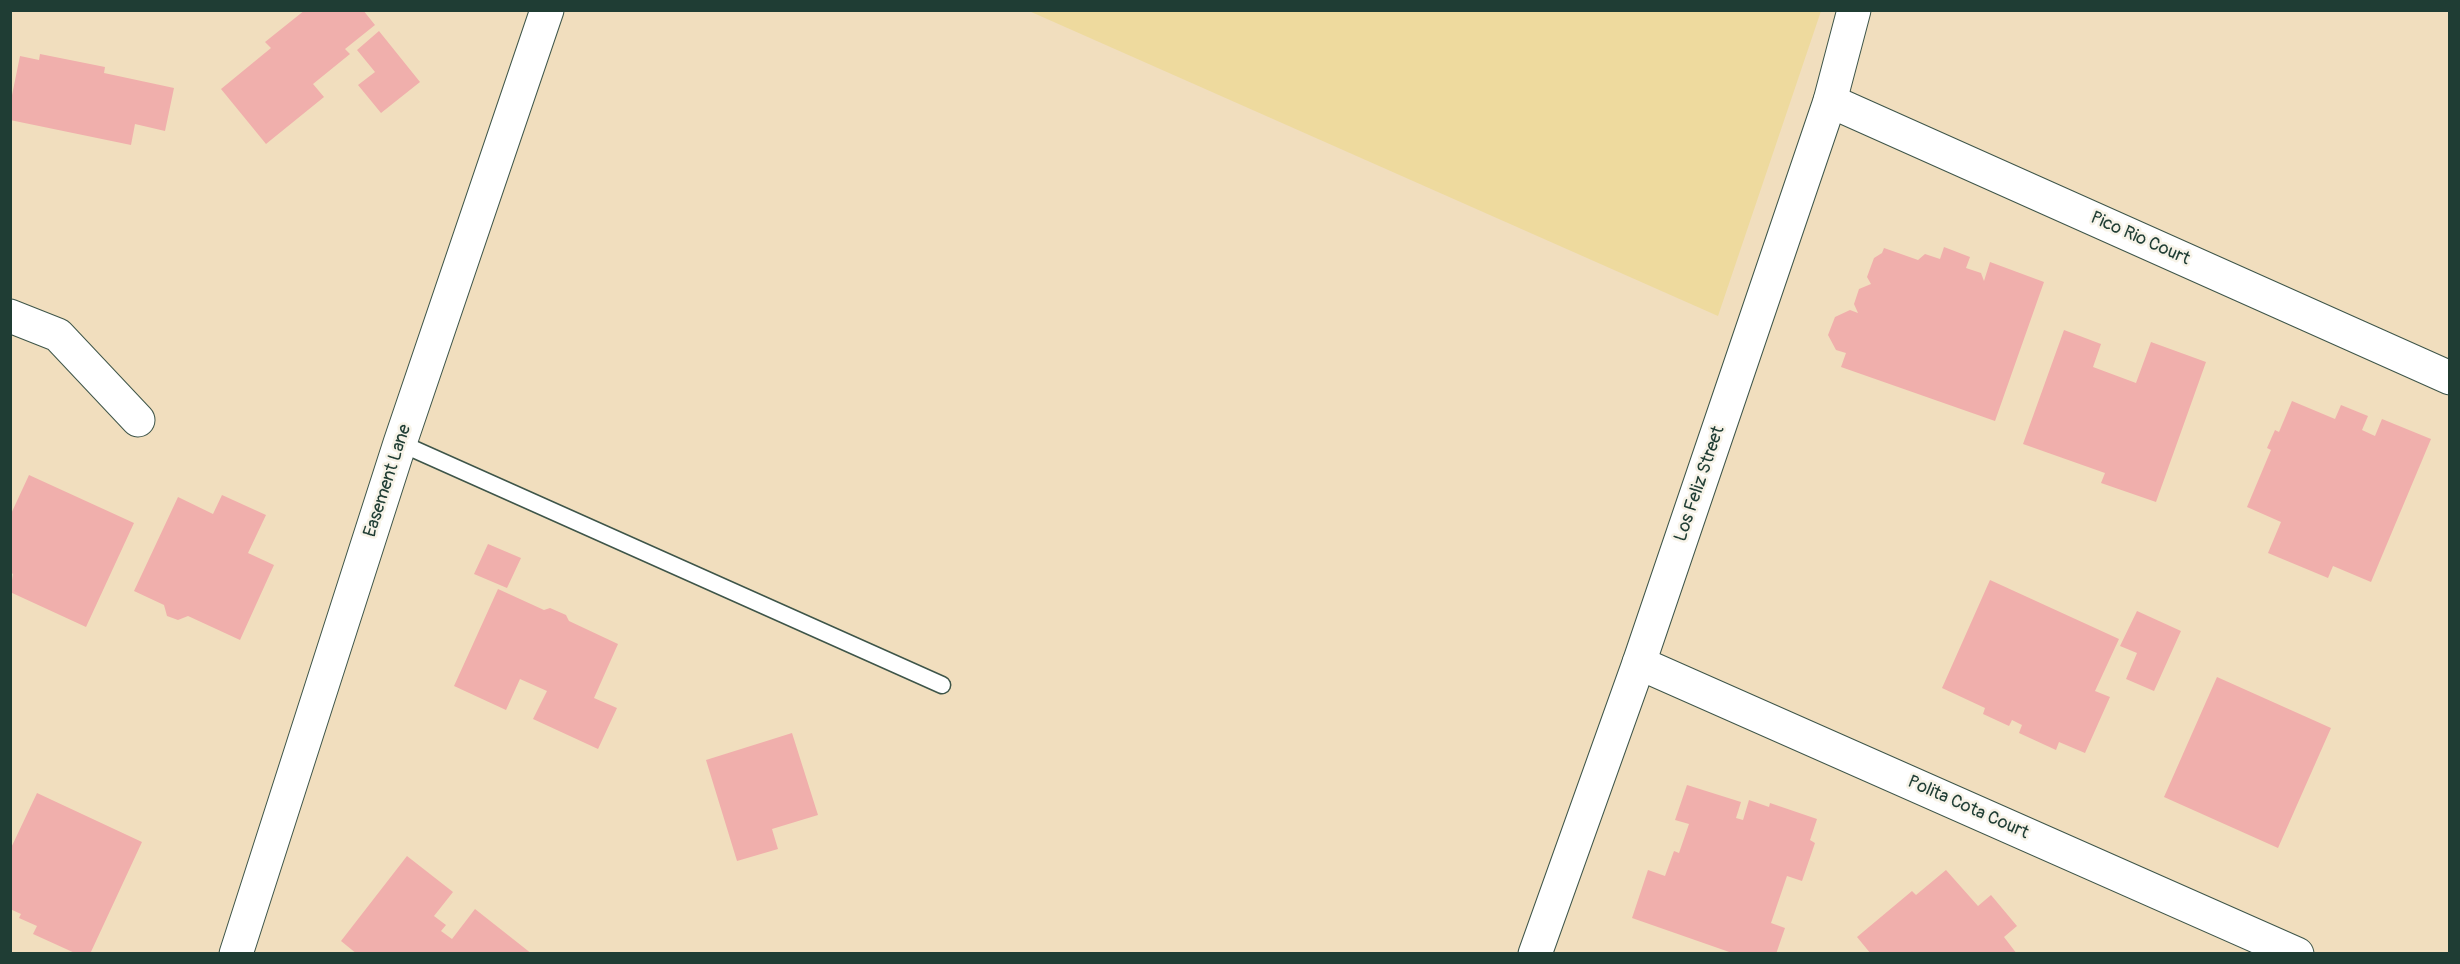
<!DOCTYPE html>
<html>
<head>
<meta charset="utf-8">
<style>
	body { margin:0 }
	#map { position:relative; width:2460px; height:964px; overflow:hidden; background:#f1debe; font-family:Pangolin,sans-serif }
	canvas { display:block }
	.frame { position:absolute; inset:0; border:12px solid #1f3d34; pointer-events:none }
</style>
</head>
<body>
<div id="map">
<canvas width="2460" height="964"></canvas>
<div class="frame"></div>
</div>
<script>
const g = document.querySelector('canvas').getContext('2d');
g.lineJoin = 'round';
function paint(path, color) { g.fillStyle = color; g.fill(path, 'evenodd'); }
const toPath = rows => new Path2D(rows.map(r => 'M' + r).join(''));
function stroke(path, color, width, dash) { g.strokeStyle = color; g.lineWidth = width; g.lineCap = dash ? 'butt' : 'round'; g.setLineDash(dash || []); g.stroke(path); }
function drawText(font, color, halo, rows, align = 'center') {
  g.font = font + ' Pangolin,sans-serif'; g.lineWidth = 5; g.setLineDash([]); g.textBaseline = 'middle'; g.strokeStyle = halo; g.fillStyle = color; for (const [text, x, y, turn = 0] of rows) {
    g.save(); g.translate(x, y); g.rotate((+turn || 0) * Math.PI / 180); g.textAlign = isNaN(turn) ? turn : align; if (halo) g.strokeText(text, 0, 0); g.fillText(text, 0, 0); g.restore();
  }
}
const sand = toPath([
	[1029,11,1821,11,1718,316]
]);
const building = toPath([
	[305,10,315,12,318,10,363,10,375,25,345,49,350,54,313,84,324,97,266,144,221,89,271,48,265,42],
	[379,31,420,82,381,113,358,85,375,72,357,50],
	[40,54,105,67,104,73,174,88,165,131,135,124,131,145,10,120,10,105,20,56,39,60],
	[1944,247,1970,257,1966,268,1981,273,1984,281,1990,262,2044,282,1995,421,1841,367,1846,353,1836,350,1828,335,1835,317,1850,310,1858,313,1854,304,1859,289,1871,284,1867,277,1874,258,1882,253,1884,248,1918,260,1925,254,1940,259],
	[2064,330,2101,344,2093,367,2136,383,2151,342,2206,362,2156,502,2101,483,2105,473,2023,444],
	[2292,401,2335,419,2341,405,2368,416,2362,430,2375,436,2382,419,2431,439,2371,582,2333,566,2328,578,2268,553,2281,522,2247,507,2271,450,2267,448,2275,430,2279,432],
	[29,475,134,523,86,627,10,592,13,574,10,572,10,516],
	[222,495,266,515,248,553,274,565,240,640,188,616,178,620,167,616,164,605,134,591,178,497,213,514],
	[488,544,521,558,507,588,474,574],
	[1990,580,2119,639,2095,691,2110,697,2085,753,2059,742,2056,750,2019,733,2022,725,2012,720,2009,726,1983,714,1985,708,1942,688],
	[498,589,544,610,550,608,566,615,569,621,618,644,594,698,617,708,598,749,533,719,547,691,520,679,506,710,454,686],
	[2137,611,2181,631,2154,691,2126,679,2137,653,2120,646],
	[2217,677,2331,728,2278,848,2164,797],
	[792,733,818,815,772,829,778,849,737,861,706,760],
	[1687,785,1741,802,1736,818,1743,820,1749,800,1769,807,1770,803,1817,819,1810,840,1815,843,1802,881,1787,876,1771,923,1785,928,1776,954,1735,954,1632,918,1648,870,1665,876,1674,851,1679,853,1689,824,1675,820],
	[37,793,142,842,90,954,77,954,33,934,37,926,19,918,21,914,10,909,10,850],
	[407,856,453,892,434,916,446,925,441,931,452,939,475,909,532,954,357,954,341,941],
	[1946,870,1978,906,1991,895,2017,926,2004,937,2017,954,1871,954,1857,937,1912,891,1916,895]
]);
const service = toPath([
	[400,443,942,685]
]);
const minor = toPath([
	[1830,101,2450,378],
	[10,316,58,335,138,420],
	[1639,663,2297,954],
	[236,954,400,443,547,10]
]);
const tertiary = toPath([
	[1535,954,1639,663,1830,101,1854,10]
]);
const streetNames = [
	["Pico Rio Court",2140,239,24],
	["Easement Lane",388,481,-72],
	["Los Feliz Street",1700,484,-71],
	["Polita Cota Court",1968,808,24]
];
paint(sand, '#eeda9e');
paint(building, '#f0afac');
stroke(service, '#3e5549', 19);
stroke(minor, '#3e5549', 35);
stroke(tertiary, '#3e5549', 35);
stroke(service, '#fff', 16);
stroke(minor, '#fff', 33);
stroke(tertiary, '#fff', 33);
drawText('18px', '#1f3d34', '#f7f3e8', streetNames);
</script>
</body>
</html>
